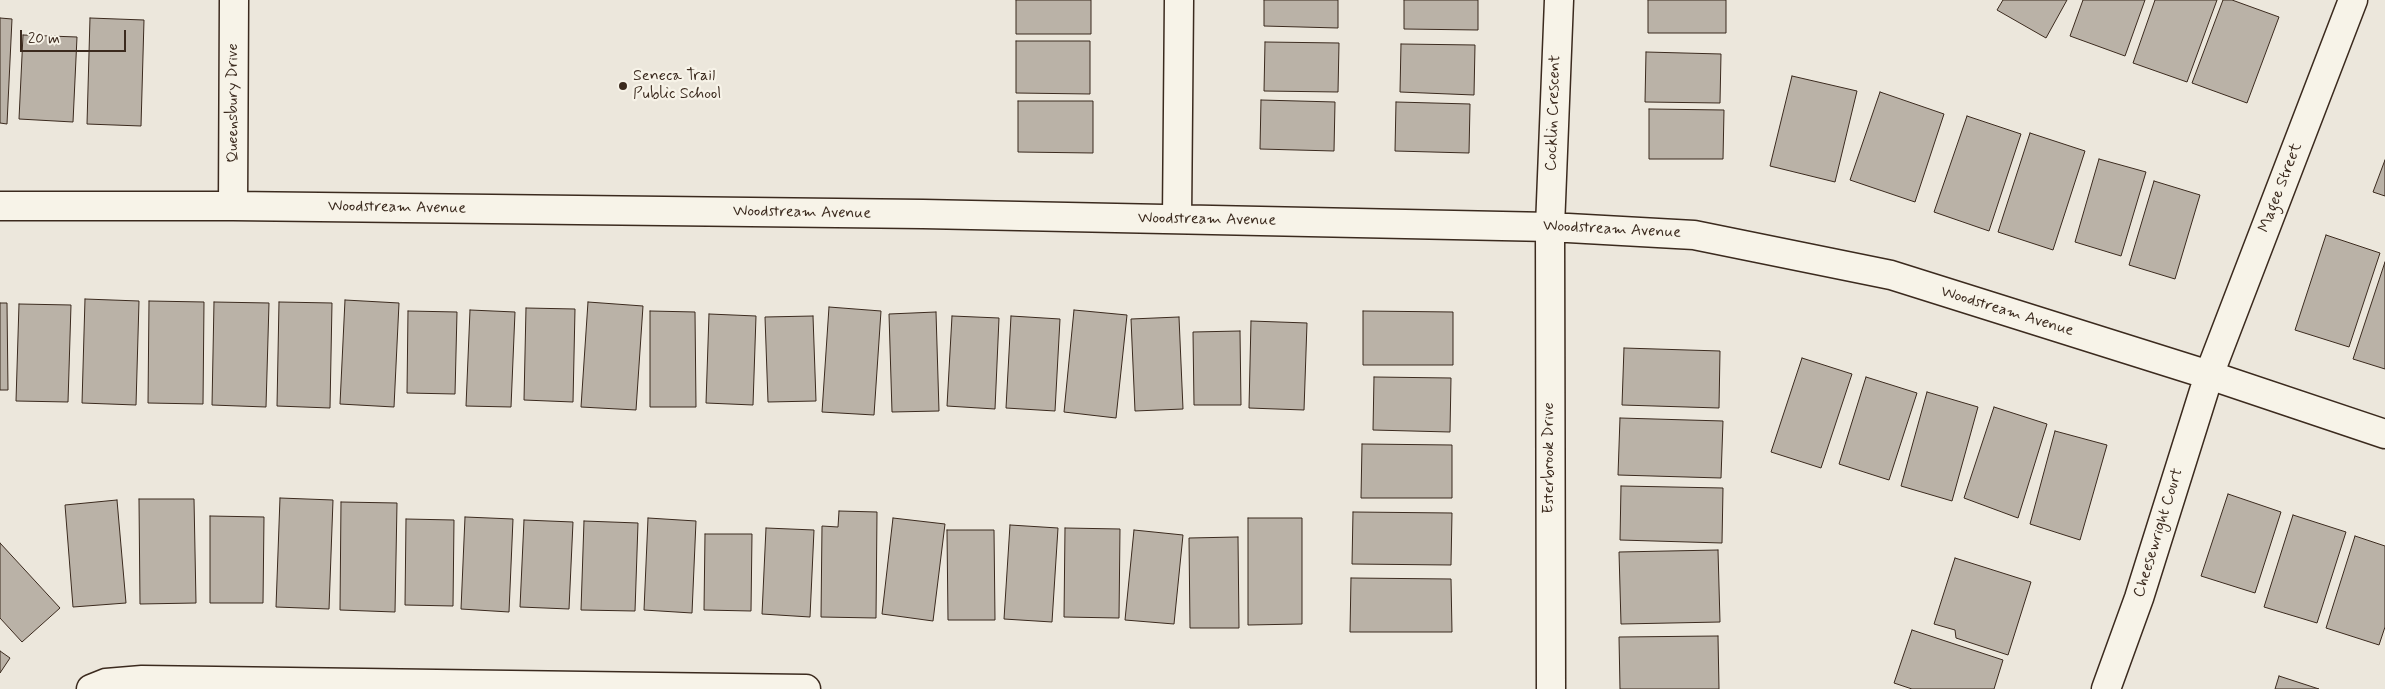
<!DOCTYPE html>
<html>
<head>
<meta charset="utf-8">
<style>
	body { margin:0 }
	#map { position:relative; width:2385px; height:689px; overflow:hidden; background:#ece7dc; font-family:Mynerve,sans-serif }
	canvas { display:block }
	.scale { position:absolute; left:20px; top:30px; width:106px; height:22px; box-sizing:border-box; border:2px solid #3b2a1e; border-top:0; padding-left:6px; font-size:15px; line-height:18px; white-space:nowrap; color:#3b2a1e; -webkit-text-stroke:4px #f7f3e8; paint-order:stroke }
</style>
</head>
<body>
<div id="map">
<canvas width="2385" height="689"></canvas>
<div class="scale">20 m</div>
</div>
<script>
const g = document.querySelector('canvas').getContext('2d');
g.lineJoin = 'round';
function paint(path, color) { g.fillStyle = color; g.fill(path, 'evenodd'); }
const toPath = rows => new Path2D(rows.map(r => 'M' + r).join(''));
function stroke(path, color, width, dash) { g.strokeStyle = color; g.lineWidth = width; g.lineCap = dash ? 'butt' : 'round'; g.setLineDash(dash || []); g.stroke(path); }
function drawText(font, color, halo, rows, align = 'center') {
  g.font = font + ' Mynerve,sans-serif'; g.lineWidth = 4.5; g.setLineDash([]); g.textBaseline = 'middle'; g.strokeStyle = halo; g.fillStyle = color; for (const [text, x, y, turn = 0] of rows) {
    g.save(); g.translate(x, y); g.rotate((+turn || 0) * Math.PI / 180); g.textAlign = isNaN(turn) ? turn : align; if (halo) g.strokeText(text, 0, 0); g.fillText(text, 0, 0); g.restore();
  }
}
const building = toPath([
	[1016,0,1091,0,1091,34,1016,34,1016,0],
	[1264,0,1338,0,1338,28,1264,26,1264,0],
	[1404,0,1478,0,1478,30,1404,29,1404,0],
	[1648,0,1726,0,1726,33,1648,33,1648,0],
	[2003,0,2067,0,2046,38,1997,10,2003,0],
	[2083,0,2145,0,2125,56,2070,36,2083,0],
	[2155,0,2217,0,2187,82,2133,63,2155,0],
	[2223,0,2232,0,2279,17,2247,103,2192,83,2223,0],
	[0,18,12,19,7,124,0,123,0,18],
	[90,18,144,20,141,126,87,124,90,18],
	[23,35,77,37,73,122,19,119,23,35],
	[1016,41,1090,41,1090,94,1016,93,1016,41],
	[1265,42,1339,43,1338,92,1264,91,1265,42],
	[1401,44,1475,45,1474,95,1400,92,1401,44],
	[1646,52,1721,54,1720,103,1645,102,1646,52],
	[1792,76,1857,91,1835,182,1770,166,1792,76],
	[1880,92,1944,114,1915,202,1850,180,1880,92],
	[1261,100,1335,102,1334,151,1260,149,1261,100],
	[1018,101,1093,101,1093,153,1018,152,1018,101],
	[1396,102,1470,104,1469,153,1395,151,1396,102],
	[1649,109,1724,110,1723,159,1649,159,1649,109],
	[1967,116,2021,134,1989,231,1934,212,1967,116],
	[2030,133,2085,151,2053,250,1998,232,2030,133],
	[2099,159,2146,172,2121,256,2075,242,2099,159],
	[2385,160,2385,196,2373,192,2385,160],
	[2154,181,2200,195,2175,279,2129,265,2154,181],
	[2326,235,2380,253,2349,347,2295,330,2326,235],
	[2385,262,2385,369,2353,359,2385,262],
	[85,299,139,301,136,405,82,403,85,299],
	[345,300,399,303,394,407,340,404,345,300],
	[149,301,204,302,203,404,148,403,149,301],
	[214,302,269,303,266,407,212,405,214,302],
	[279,302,332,303,330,408,277,406,279,302],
	[588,302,643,306,636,410,581,407,588,302],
	[0,303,7,303,8,390,0,390,0,303],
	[19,304,71,305,68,402,16,401,19,304],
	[829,307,881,311,874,415,822,412,829,307],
	[526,308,575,309,573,402,524,400,526,308],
	[470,310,515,312,511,407,466,406,470,310],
	[1074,310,1127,315,1116,418,1064,412,1074,310],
	[408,311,457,312,455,394,407,393,408,311],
	[650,311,695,312,696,407,650,407,650,311],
	[1363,311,1453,312,1453,365,1363,365,1363,311],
	[936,312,939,411,892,412,889,314,936,312],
	[709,314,756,316,753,405,706,403,709,314],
	[813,316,816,401,768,402,765,317,813,316],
	[952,316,999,318,995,409,947,406,952,316],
	[1011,316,1060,319,1055,411,1006,408,1011,316],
	[1179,317,1183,409,1135,411,1131,319,1179,317],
	[1251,321,1307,323,1304,410,1249,408,1251,321],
	[1240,331,1241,405,1194,405,1193,332,1240,331],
	[1624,348,1720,351,1719,408,1622,405,1624,348],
	[1802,358,1852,374,1821,468,1771,452,1802,358],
	[1374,377,1451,378,1450,432,1373,430,1374,377],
	[1866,377,1917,393,1889,480,1839,464,1866,377],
	[1927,392,1978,407,1952,501,1901,486,1927,392],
	[1994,407,2047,424,2018,518,1964,498,1994,407],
	[1620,418,1723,421,1721,478,1618,475,1620,418],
	[2055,431,2107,445,2080,540,2030,524,2055,431],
	[1362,444,1452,445,1452,498,1361,498,1362,444],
	[1621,486,1723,488,1722,543,1620,540,1621,486],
	[2228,494,2281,512,2255,593,2201,576,2228,494],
	[280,498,333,500,329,609,276,607,280,498],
	[139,499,194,499,196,603,140,604,139,499],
	[117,500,126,603,73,607,65,505,117,500],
	[341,502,397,503,395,612,340,610,341,502],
	[839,511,877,512,876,618,821,617,822,526,838,527,839,511],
	[1353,512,1452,513,1451,565,1352,564,1353,512],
	[2293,515,2346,532,2317,623,2264,607,2293,515],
	[210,516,264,517,263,603,210,603,210,516],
	[465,517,513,519,509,612,461,609,465,517],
	[648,518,696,521,692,613,644,610,648,518],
	[893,518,945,524,933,621,882,614,893,518],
	[1248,518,1302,518,1302,624,1248,625,1248,518],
	[406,519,454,520,453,606,405,605,406,519],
	[524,520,573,522,569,609,520,607,524,520],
	[584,521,638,523,635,611,581,610,584,521],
	[1010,525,1058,528,1052,622,1004,619,1010,525],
	[766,528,814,530,810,617,762,614,766,528],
	[1065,528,1120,529,1119,618,1064,617,1065,528],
	[947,530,994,530,995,620,948,620,947,530],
	[1134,530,1183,535,1174,624,1125,620,1134,530],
	[705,534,752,534,751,611,704,610,705,534],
	[2355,536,2385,546,2385,627,2379,645,2326,628,2355,536],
	[1238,537,1239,628,1190,628,1189,538,1238,537],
	[0,543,60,608,22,642,0,618,0,543],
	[1718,550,1720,622,1621,624,1619,552,1718,550],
	[1955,558,2031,582,2008,655,1956,638,1955,630,1934,624,1955,558],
	[1351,578,1451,579,1452,632,1350,632,1351,578],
	[1912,630,2003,660,1994,689,1912,689,1894,683,1912,630],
	[1718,636,1719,689,1620,689,1619,637,1718,636],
	[0,651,10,658,0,673,0,651],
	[2279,676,2319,689,2275,689,2279,676]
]);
const minor = toPath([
	[0,206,233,206,923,214,1550,227,1694,235,1891,275,2209,375,2385,434],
	[233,206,234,0],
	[1177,219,1179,0],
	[91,689,106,683,142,680,806,689],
	[1551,689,1550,227,1559,0],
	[2106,689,2139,598,2209,375,2353,0]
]);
const markers = [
	[623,86,5,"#3b2a1e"]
];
const poiNames = [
	["Seneca Trail",633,77],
	["Public School",633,95]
];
const streetNames = [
	["Queensbury Drive",234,103,-90],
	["Cocklin Crescent",1554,113,-88],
	["Magee Street",2281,188,-69],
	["Woodstream Avenue",397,208,1],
	["Woodstream Avenue",802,213,1],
	["Woodstream Avenue",1207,220,1],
	["Woodstream Avenue",1612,230,3],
	["Woodstream Avenue",2007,312,17],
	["Esterbrook Drive",1550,458,-90],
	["Cheesewright Court",2159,533,-73]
];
paint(building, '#bab2a7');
stroke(building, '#3b2a1e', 1);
stroke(minor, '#3b2a1e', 31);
stroke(minor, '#f7f3e8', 28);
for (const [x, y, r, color] of markers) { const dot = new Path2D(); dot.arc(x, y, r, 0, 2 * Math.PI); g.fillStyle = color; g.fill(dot); stroke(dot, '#f7f3e8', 2); }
drawText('16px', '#3b2a1e', '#f7f3e8', poiNames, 'left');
drawText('16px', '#3b2a1e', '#f7f3e8', streetNames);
</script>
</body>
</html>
